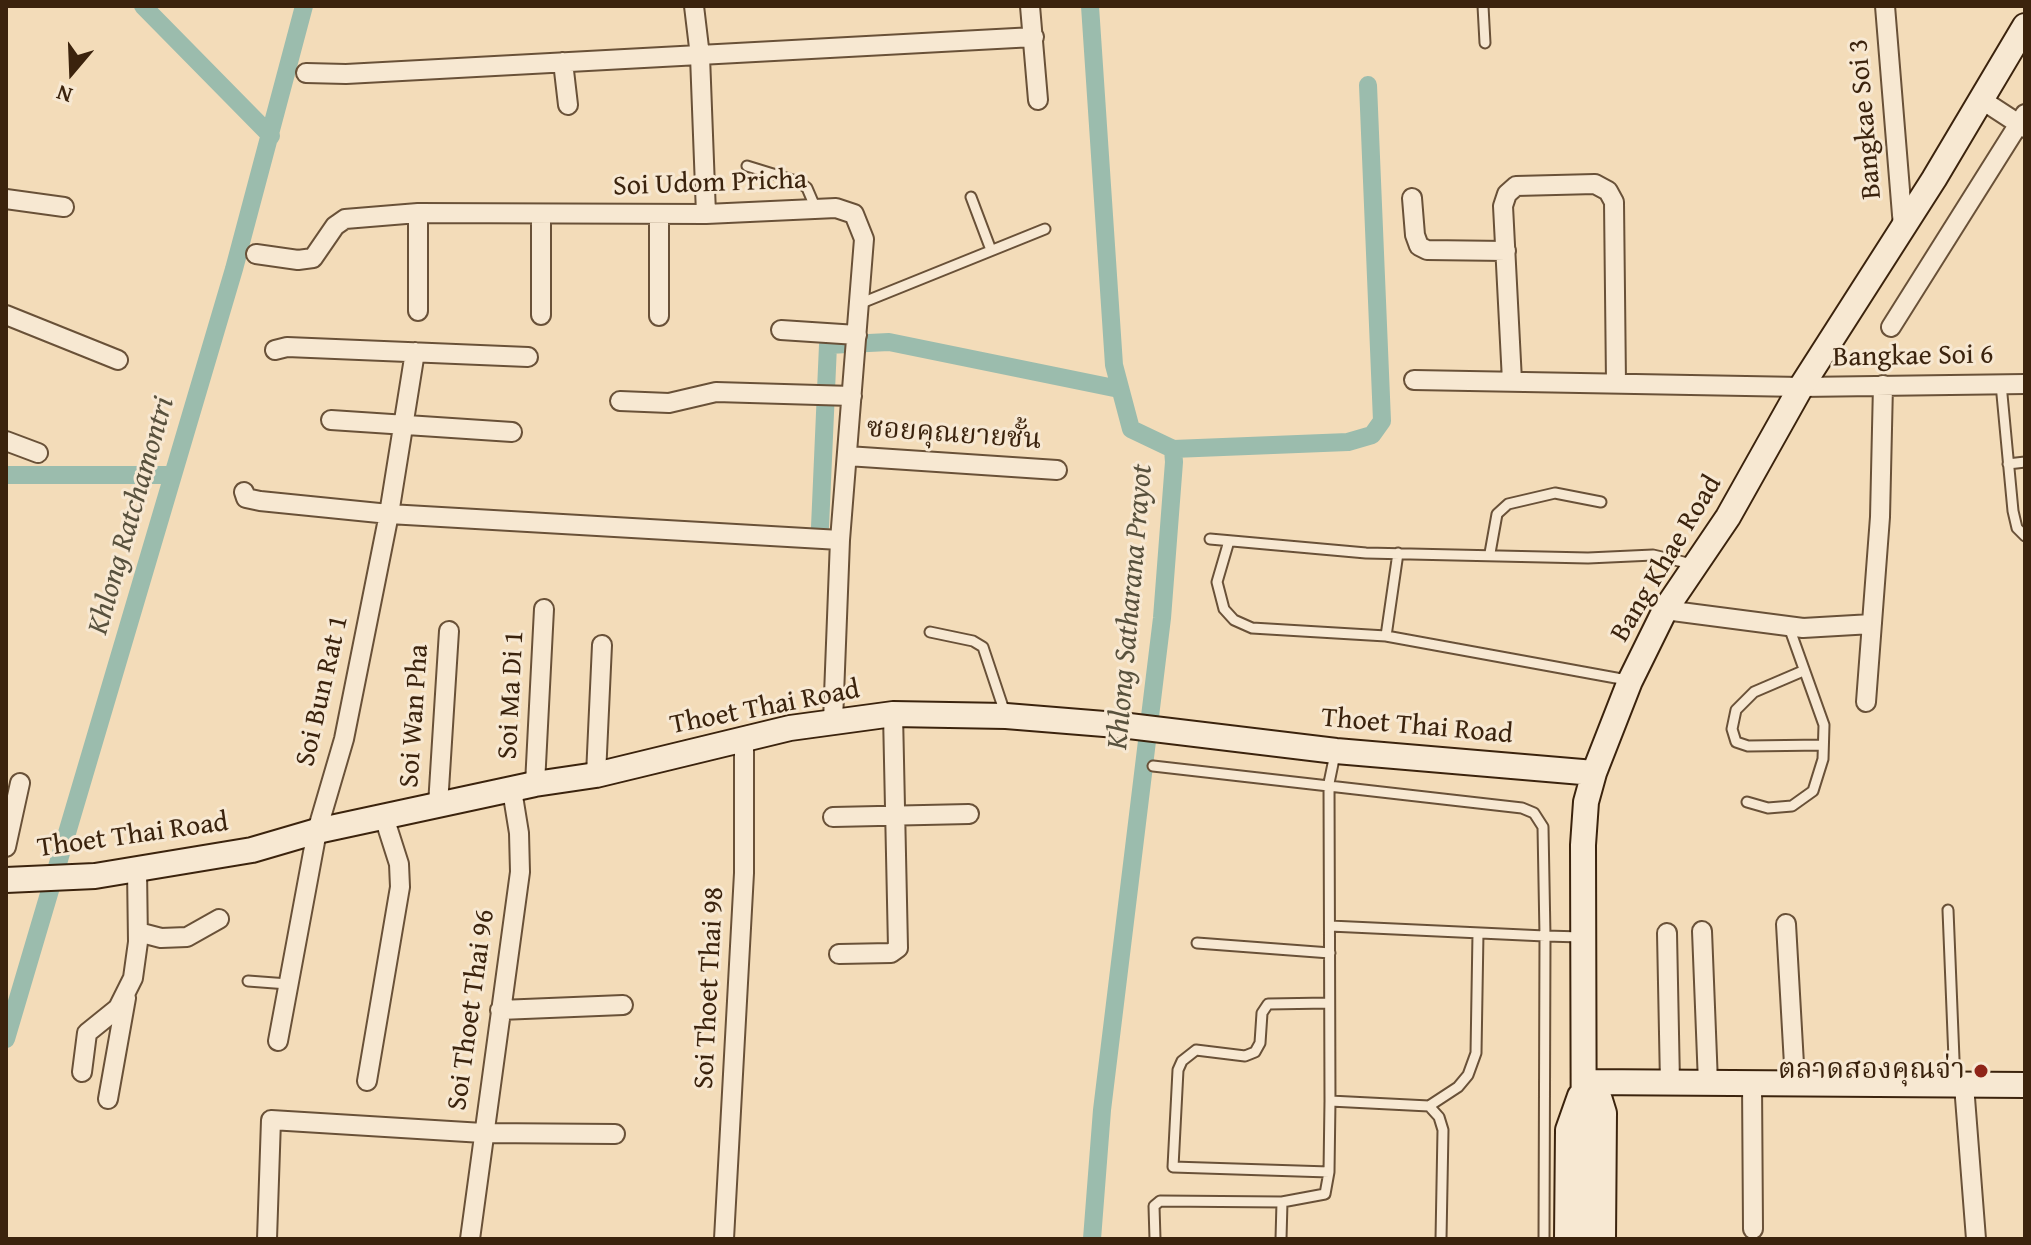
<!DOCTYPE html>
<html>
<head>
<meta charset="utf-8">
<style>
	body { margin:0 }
	#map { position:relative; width:2031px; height:1245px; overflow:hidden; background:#f3dcb9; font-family:"Gentium Book Plus",serif }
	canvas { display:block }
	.frame { position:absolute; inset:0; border:8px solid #3b230d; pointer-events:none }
	.north { position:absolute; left:32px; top:32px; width:80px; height:80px; -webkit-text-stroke:6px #f7e8d2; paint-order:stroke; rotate:199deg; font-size:22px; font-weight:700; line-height:32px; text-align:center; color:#3b230d }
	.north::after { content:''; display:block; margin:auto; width:28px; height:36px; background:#3b230d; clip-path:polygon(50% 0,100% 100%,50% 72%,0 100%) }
</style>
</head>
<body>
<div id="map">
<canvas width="2031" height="1245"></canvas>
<div class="frame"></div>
<div class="north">N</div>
</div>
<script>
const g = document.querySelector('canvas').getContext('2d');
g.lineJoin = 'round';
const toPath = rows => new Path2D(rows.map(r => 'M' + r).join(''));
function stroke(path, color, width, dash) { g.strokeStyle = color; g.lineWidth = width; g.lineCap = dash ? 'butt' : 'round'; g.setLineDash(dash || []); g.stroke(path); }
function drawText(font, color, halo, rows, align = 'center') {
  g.font = font + ' "Gentium Book Plus","Noto Serif Thai",serif'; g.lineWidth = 6; g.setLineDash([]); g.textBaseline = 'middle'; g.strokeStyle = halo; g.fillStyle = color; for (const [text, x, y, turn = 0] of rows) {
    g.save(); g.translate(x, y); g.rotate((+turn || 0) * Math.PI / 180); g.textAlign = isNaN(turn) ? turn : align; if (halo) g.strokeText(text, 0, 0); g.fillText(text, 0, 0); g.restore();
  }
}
const canal = toPath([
	[143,6,271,136],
	[1090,6,1114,365,1131,429,1173,449,1174,462,1162,618,1102,1110,1092,1239],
	[1173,449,1348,442,1372,435,1382,421,1368,85],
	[6,475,171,475],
	[820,527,828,345,889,342,1119,389],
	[6,1039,234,269,304,6]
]);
const lane = toPath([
	[1483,6,1485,43],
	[747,166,799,182,807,188,816,209],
	[971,197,991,250],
	[859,304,1045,229],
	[2001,384,2013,511,2017,528,2025,536],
	[2008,464,2025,462],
	[1210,539,1366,553,1588,558,1653,555,1692,564],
	[1229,541,1217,582,1224,609,1234,620,1252,628,1386,636],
	[1398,553,1386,636,1627,680],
	[1490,553,1497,514,1508,504,1555,493,1601,502],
	[930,632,973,641,983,647,1005,713],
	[1803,671,1754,692,1736,710,1732,729,1736,742,1748,746,1823,745],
	[1153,766,1522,808,1534,813,1543,827,1545,936,1330,926],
	[1747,802,1768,808,1792,806,1813,791,1823,759,1824,725,1789,627],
	[1948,910,1955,1084],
	[1197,943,1330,953],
	[248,981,288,984],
	[1328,1003,1268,1004,1262,1013,1260,1043,1255,1052,1245,1056,1196,1050,1182,1061,1178,1070,1173,1167,1329,1172],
	[1330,1101,1429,1106,1439,1117,1443,1130,1441,1239],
	[1429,1106,1458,1087,1468,1075,1476,1053,1478,933],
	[1155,1239,1154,1206,1160,1201,1282,1202,1325,1194,1329,1172,1330,1101,1329,783,1335,754],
	[1281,1239,1282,1202],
	[1544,1239,1545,936,1582,937]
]);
const street = toPath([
	[694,6,700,56,706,214],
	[1030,6,1038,100],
	[1885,6,1903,227],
	[563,62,568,105],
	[306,73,346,74,1034,37],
	[1982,100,2025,128],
	[1412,198,1415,235,1419,246,1427,250,1506,251],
	[6,199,64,207],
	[541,215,541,315],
	[256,254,298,260,313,258,335,226,345,219,418,213,706,214,836,208,854,214,864,239,840,540,833,721],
	[418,311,418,213],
	[6,315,118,360],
	[659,316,659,215],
	[1891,327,2025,114],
	[781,330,857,335],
	[275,350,287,347,528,357],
	[1414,380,1801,387,2025,384],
	[1512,381,1503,206,1507,194,1516,186,1595,184,1608,191,1614,202,1616,383],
	[620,401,669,403,716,392,852,396],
	[331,420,512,432],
	[6,441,38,453],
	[847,456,1057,470],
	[244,492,246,498,260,501,389,514,840,540],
	[1665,610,1803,628,1872,624],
	[1866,702,1880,517,1883,385],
	[596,775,602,645],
	[535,784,544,609],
	[438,805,449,631],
	[833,817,969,814],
	[6,847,20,783],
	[1786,924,1795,1082],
	[1702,931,1708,1083],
	[138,932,161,938,187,937,219,919],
	[1667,933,1670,1083],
	[839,954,891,953,898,948,893,714],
	[500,1010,623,1005],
	[278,1041,317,831,344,739,389,514,415,352],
	[82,1072,87,1033,118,1008,133,978,138,942,137,870],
	[367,1081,400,887,399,864,384,817],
	[1752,1082,1753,1229],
	[1964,1085,1976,1239],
	[108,1099,126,998],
	[267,1239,271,1120,483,1133,615,1134],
	[470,1239,520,872,519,833,512,790],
	[724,1239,744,873,744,740]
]);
const secondary = toPath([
	[6,880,95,876,252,850,317,831,535,784,596,775,790,728,893,714,1006,716,1129,726,1336,751,1594,773],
	[1585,1082,2025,1085],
	[1585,1082,1600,1100,1604,1113,1603,1239],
	[1567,1239,1568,1130,1580,1096],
	[1584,1239,1583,845,1586,802,1594,773,1630,681,1665,610,1728,517,1801,387,1934,179,2025,26]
]);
const markers = [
	[1981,1071,8,"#8f2418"]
];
const streetNames = [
	["Bangkae Soi 3",1866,119,-95],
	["Soi Udom Pricha",710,184,-2],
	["Bangkae Soi 6",1913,357,-1],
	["ซอยคุณยายชั้น",954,435,4],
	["Bang Khae Road",1667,559,-59],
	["Soi Bun Rat 1",323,691,-77],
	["Soi Ma Di 1",512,695,-87],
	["Thoet Thai Road",765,708,-11],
	["Soi Wan Pha",415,716,-86],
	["Thoet Thai Road",1417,727,5],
	["Thoet Thai Road",133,836,-8],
	["Soi Thoet Thai 98",710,988,-87],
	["Soi Thoet Thai 96",472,1010,-82]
];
const poiNames = [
	["ตลาดสองคุณจ่า",1965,1071]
];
const waterNames = [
	["Khlong Ratchamontri",132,516,-74],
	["Khlong Satharana Prayot",1131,607,-85]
];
stroke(canal, '#9bbcad', 18);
stroke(lane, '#695138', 13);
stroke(street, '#695138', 22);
stroke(secondary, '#3b230d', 28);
stroke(lane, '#f7e8d2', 9);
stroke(street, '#f7e8d2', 18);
stroke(secondary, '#f7e8d2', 24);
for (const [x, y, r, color] of markers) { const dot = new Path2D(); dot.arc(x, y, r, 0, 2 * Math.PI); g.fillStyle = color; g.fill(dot); stroke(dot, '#f7e8d2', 3); }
drawText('28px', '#3b230d', '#f7e8d2', streetNames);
drawText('28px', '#3b230d', '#f7e8d2', poiNames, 'right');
drawText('italic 30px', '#58513d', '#f7e8d2', waterNames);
</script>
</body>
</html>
